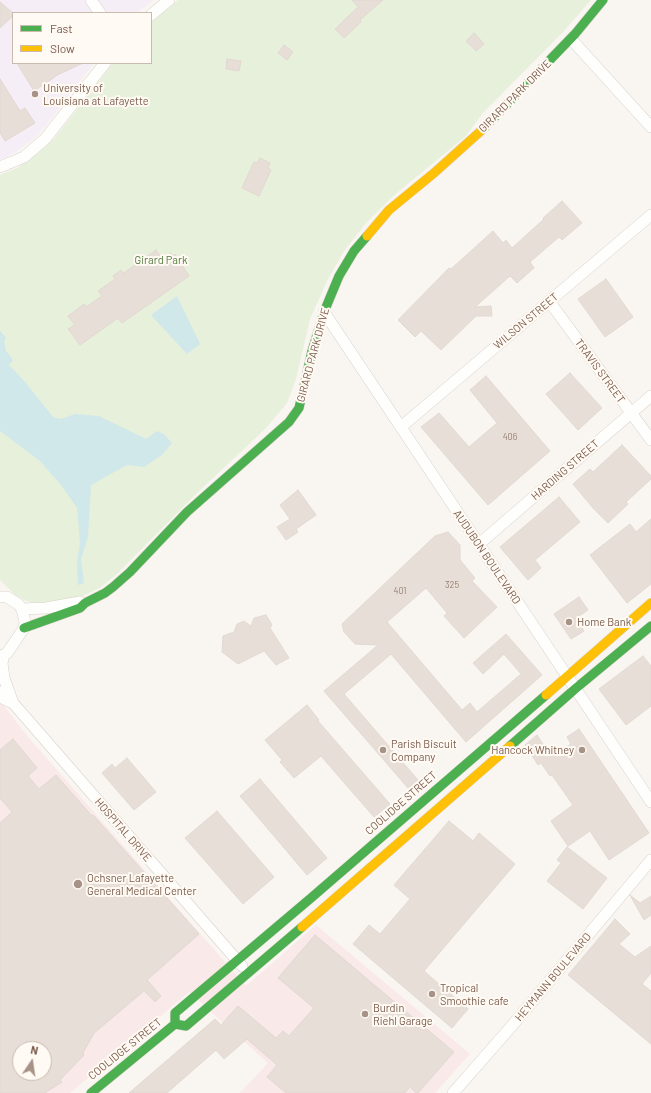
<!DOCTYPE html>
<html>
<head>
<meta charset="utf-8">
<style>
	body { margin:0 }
	#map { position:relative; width:651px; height:1093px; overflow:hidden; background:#f9f5f0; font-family:Barlow,sans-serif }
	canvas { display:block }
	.legend { position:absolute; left:12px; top:12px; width:140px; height:52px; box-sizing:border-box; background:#fffaf3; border:1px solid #cabbb1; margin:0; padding:5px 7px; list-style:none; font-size:12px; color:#7a5c4d }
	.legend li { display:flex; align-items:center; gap:8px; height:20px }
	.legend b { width:20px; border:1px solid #cabbb1 }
	.north { position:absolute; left:12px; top:1041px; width:40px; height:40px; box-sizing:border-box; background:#fffaf3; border:1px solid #cabbb1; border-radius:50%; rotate:13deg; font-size:11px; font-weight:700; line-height:16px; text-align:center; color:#7a5c4d }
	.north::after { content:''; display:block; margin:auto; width:14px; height:18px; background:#a69286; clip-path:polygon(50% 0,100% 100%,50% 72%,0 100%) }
</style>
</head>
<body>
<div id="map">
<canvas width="651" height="1093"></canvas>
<ul class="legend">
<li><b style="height:5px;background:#4caf50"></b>Fast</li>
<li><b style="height:5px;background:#ffc107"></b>Slow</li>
</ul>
<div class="north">N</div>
</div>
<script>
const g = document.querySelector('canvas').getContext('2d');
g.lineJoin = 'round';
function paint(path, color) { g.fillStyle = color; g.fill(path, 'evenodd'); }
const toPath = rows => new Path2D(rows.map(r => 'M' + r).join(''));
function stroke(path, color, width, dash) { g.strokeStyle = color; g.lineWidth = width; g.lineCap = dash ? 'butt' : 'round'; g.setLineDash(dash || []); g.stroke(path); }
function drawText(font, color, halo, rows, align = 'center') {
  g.font = font + ' Barlow,sans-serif'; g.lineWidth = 4; g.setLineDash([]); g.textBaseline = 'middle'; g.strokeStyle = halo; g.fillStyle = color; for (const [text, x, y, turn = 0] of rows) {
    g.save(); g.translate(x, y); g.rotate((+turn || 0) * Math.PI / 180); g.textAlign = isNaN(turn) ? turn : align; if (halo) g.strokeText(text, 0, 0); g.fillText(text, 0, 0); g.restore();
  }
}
const education = toPath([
	[0,0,153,0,137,13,13,13,13,63,94,63,47,124,34,139,17,151,0,160]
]);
const medical = toPath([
	[0,701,29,738,246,986,316,925,470,1054,435,1093,240,1093,268,1063,189,992,70,1093,0,1093],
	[20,1049,44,1049,44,1073,20,1073]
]);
const green = toPath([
	[178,0,591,0,562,33,482,114,466,136,392,197,366,223,344,251,327,281,310,319,296,379,287,403,267,427,193,497,117,574,101,587,85,595,69,600,51,603,36,603,26,601,15,595,0,580,0,175,19,167,37,154,54,139,113,63,151,63,151,21]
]);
const water = toPath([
	[177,296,200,344,187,354,151,315],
	[0,331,6,338,4,342,6,351,13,360,9,365,25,382,53,417,61,419,75,414,99,416,146,439,157,431,164,434,172,443,162,455,144,467,127,465,91,485,88,537,81,559,84,583,78,585,77,563,80,543,77,508,61,485,40,461,0,431]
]);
const building = toPath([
	[352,0,383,0,360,20,361,22,344,38,335,29,358,7,352,0],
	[0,2,13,13,13,16,0,28,0,2],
	[474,33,484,44,476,51,466,41,474,33],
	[284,45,293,52,287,60,278,53,284,45],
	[227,59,241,61,239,71,226,69,227,59],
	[17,63,83,63,55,76,55,77,34,91,17,63],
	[0,79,20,111,25,108,35,123,5,141,0,133,0,79],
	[260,158,270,163,268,168,271,170,259,196,242,188,254,162,257,163,260,158],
	[562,201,582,223,562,240,559,237,530,262,534,268,517,283,510,276,475,307,491,306,492,316,476,316,441,350,421,331,415,337,398,320,449,268,451,269,493,231,503,243,506,240,512,248,544,219,543,218,562,201],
	[156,250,163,260,171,253,173,256,175,254,189,276,122,323,118,318,80,345,68,329,75,325,68,316,84,304,86,307,102,296,98,291,115,279,113,276,121,270,124,273,156,250],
	[606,279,633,317,605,337,578,299,606,279],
	[570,373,602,408,578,430,546,394,570,373],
	[486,376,550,451,488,505,421,427,439,413,469,447,497,423,470,390,486,376],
	[622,445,651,476,651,479,626,502,628,504,608,523,593,508,573,484,590,469,593,472,622,445],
	[298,490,316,515,296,529,298,532,286,540,277,527,290,519,280,505,298,490],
	[559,497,580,522,535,560,541,568,528,580,500,547,559,497],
	[651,519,651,584,627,603,590,555,630,524,636,532,651,519],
	[448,532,460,545,460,560,475,578,472,581,497,607,464,638,444,616,447,613,426,588,387,622,462,710,470,703,477,712,521,674,504,654,483,674,473,663,506,634,542,675,466,742,391,654,344,694,418,780,408,788,324,691,378,645,355,644,344,632,342,624,435,536,448,532],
	[579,597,588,610,576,618,584,631,571,639,554,614,579,597],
	[266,615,272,625,270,628,289,658,276,665,264,651,238,664,222,652,223,636,234,632,237,624,244,621,251,626,254,618,266,615],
	[643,656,651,666,651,706,626,725,599,689,643,656],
	[307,705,319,720,318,721,390,804,374,817,321,756,294,778,280,762,282,760,265,740,307,705],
	[579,729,649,833,609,860,590,831,568,846,551,821,573,805,552,775,550,776,541,763,538,765,525,745,537,735,551,757,571,744,567,737,579,729],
	[13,739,37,768,28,776,39,789,56,775,92,816,93,815,199,934,147,980,161,996,155,1002,144,991,94,1033,83,1053,84,1055,60,1080,62,1082,45,1093,0,1093,0,823,12,812,0,798,0,750,13,739],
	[20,1049,44,1049,44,1073,20,1073,20,1049],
	[127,758,156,792,134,810,102,773,112,764,115,768,127,758],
	[260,779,327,858,307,875,240,796,260,779],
	[217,811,274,877,243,904,185,838,217,811],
	[449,821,473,841,479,833,515,864,424,971,468,1009,452,1028,353,944,369,925,380,934,410,899,394,885,449,821],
	[567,847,607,878,583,909,547,881,561,863,557,860,567,847],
	[630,895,640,903,651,896,651,915,644,920,630,895],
	[615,919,630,934,619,944,635,957,651,946,651,973,642,984,651,991,651,1044,568,975,615,919],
	[315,935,454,1052,418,1093,416,1093,410,1087,405,1093,286,1093,267,1077,277,1065,247,1039,224,1059,216,1050,167,1093,129,1093,215,1019,221,1025,238,1006,276,1038,283,1031,289,1036,314,1008,278,978,315,935]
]);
const street = toPath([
	[91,0,100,13],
	[151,15,169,0],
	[571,39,651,127],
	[0,167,24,157,45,139,105,63],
	[549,301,651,440],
	[324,312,651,802],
	[401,427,651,215],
	[479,544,651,396],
	[0,597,7,597,18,604,22,609,25,622,24,628,14,643,7,653,0,657],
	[22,609,46,608,80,602],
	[4,655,2,663,4,678,13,703],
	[0,692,4,699,13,703,242,966],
	[453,1093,510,1028,651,860]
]);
const fast = toPath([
	[483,129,575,34,603,0],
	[24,628,80,608,85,603,105,593,113,587,130,572,187,512,289,422,299,408,312,351,324,312,339,276,354,251,367,236],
	[510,746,575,689,651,626],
	[175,1024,175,1013,311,898,546,695],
	[91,1093,175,1024,186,1026,302,927]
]);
const slow = toPath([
	[367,236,389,210,434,173,483,129],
	[546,695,651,603],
	[302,927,510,746]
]);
const markers = [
	[35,94,4,"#a69286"],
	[569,622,4,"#a69286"],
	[383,750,4,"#a69286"],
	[582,750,4,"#a69286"],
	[78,884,5,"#a69286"],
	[432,994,4,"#a69286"],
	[365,1014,4,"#a69286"]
];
const numberNames = [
	["406",510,437],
	["325",452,585],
	["401",400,591]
];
const poiNames = [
	["University of",43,88],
	["Louisiana at Lafayette",43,101],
	["Home Bank",577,622],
	["Parish Biscuit",391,744],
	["Company",391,757],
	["Hancock Whitney",574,750,"right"],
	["Ochsner Lafayette",87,878],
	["General Medical Center",87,891],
	["Tropical",440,988],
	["Smoothie cafe",440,1001],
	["Burdin",373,1008],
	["Riehl Garage",373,1021]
];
const streetNames = [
	["GIRARD PARK DRIVE",515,96,-45],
	["WILSON STREET",526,321,-40],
	["GIRARD PARK DRIVE",313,355,-75],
	["TRAVIS STREET",600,371,54],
	["HARDING STREET",565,470,-41],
	["AUDUBON BOULEVARD",487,557,56],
	["COOLIDGE STREET",401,803,-41],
	["HOSPITAL DRIVE",123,830,49],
	["HEYMANN BOULEVARD",553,977,-50],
	["COOLIDGE STREET",125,1049,-39]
];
const parkNames = [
	["Girard Park",161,260]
];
paint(education, '#f6eef6');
paint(medical, '#fae9e9');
paint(green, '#e7f0db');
paint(water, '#d0e8ea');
paint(building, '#e6ded7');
stroke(building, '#e2d8d2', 1);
stroke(street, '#d7d1cb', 12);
stroke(fast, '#d9d2cb', 10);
stroke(slow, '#d9d2cb', 10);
stroke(street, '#fefefd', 11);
stroke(fast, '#4caf50', 9);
stroke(slow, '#ffc107', 9);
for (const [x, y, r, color] of markers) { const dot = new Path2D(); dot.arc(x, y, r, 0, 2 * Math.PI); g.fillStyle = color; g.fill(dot); stroke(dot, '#fffaf3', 1.5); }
drawText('9px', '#977e72', null, numberNames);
drawText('11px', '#7a5c4d', '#fffaf3', poiNames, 'left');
drawText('11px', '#7a5c4d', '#fffaf3', streetNames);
drawText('11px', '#537a41', '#fffaf3', parkNames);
</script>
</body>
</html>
